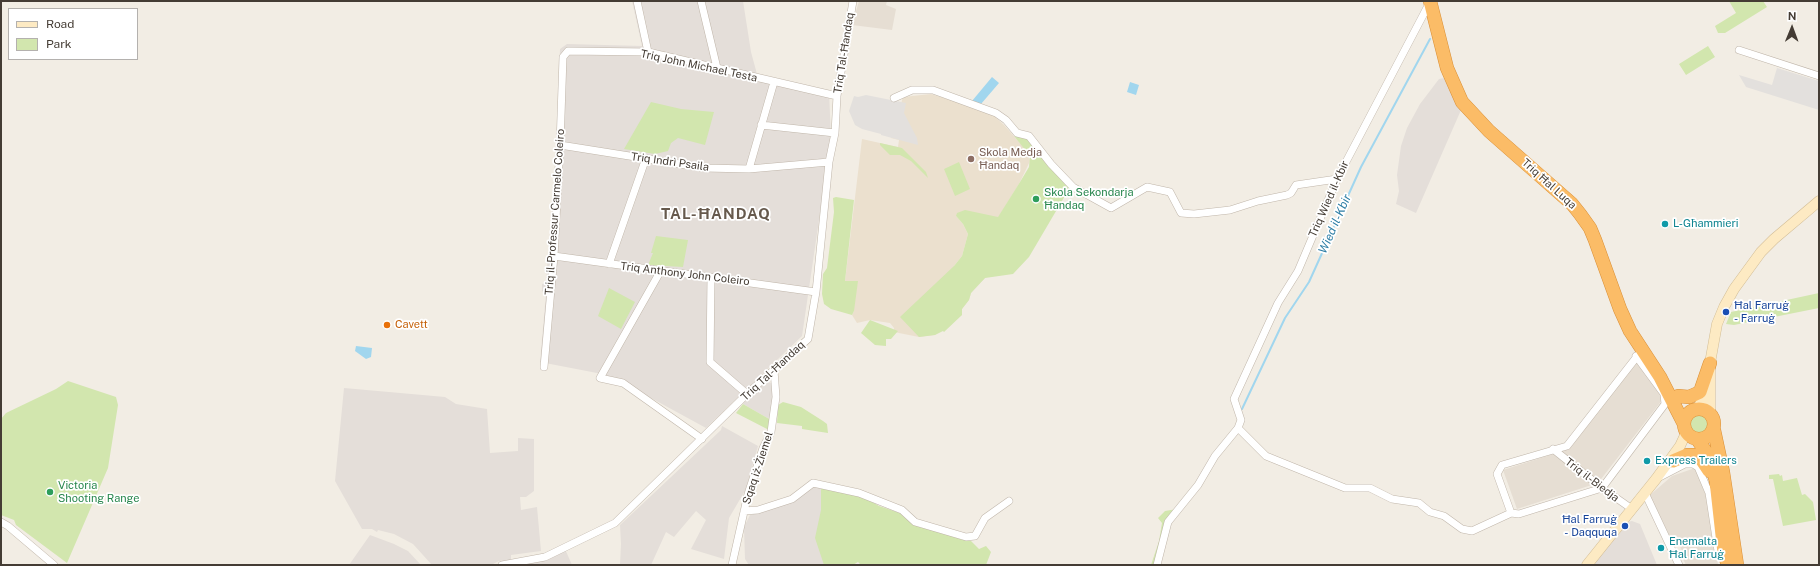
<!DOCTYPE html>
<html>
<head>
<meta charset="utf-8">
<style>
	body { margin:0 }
	#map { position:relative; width:1820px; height:566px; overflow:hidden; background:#f2ede4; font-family:"Public Sans",sans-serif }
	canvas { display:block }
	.frame { position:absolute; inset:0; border:2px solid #443c34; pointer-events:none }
	.legend { position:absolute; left:8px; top:8px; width:130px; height:52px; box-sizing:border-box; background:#fff; border:1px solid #b4b1ae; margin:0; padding:5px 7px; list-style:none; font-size:12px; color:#443c34 }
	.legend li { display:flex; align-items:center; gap:8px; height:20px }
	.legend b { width:20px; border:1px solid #b4b1ae }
	.north { position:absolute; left:1772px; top:8px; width:40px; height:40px; -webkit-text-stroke:3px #fff; paint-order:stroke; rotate:1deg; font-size:11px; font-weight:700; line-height:16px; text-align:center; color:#443c34 }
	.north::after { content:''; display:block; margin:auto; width:14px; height:18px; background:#443c34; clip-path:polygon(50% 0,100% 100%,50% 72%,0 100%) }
</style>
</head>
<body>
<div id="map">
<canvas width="1820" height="566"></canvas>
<div class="frame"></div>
<ul class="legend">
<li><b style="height:5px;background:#fdeac3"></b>Road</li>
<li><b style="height:11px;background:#d2e6ae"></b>Park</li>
</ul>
<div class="north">N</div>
</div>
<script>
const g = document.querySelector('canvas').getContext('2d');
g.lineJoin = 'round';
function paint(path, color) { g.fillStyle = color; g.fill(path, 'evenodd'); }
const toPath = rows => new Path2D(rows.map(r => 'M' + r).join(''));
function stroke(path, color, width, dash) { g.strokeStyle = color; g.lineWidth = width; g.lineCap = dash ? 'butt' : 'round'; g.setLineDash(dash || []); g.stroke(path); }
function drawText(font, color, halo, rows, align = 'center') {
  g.font = font + ' "Public Sans",sans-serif'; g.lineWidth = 3.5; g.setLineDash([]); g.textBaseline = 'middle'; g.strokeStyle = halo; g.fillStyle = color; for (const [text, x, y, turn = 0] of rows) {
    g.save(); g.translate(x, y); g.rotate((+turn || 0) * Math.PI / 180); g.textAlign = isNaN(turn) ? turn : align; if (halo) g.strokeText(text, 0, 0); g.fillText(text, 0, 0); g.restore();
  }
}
const residential = toPath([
	[859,1,887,1,886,5,896,9,892,30,852,25],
	[1637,361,1663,399,1598,483,1517,509,1503,470,1569,449],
	[1695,468,1709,504,1718,565,1686,565,1681,555,1683,553,1675,535,1670,537,1650,495,1672,476]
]);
const industrial = toPath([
	[632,1,743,1,751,52,757,74,829,91,831,138,802,336,706,428,651,398,597,373,540,362,546,294,542,291,542,284,546,283,548,252,553,252,560,49,567,44,642,46],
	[1444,78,1461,110,1416,213,1396,204,1399,191,1397,175,1401,146,1407,128,1420,104,1439,79],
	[768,382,771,383,773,389,771,420,743,404,752,393],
	[344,388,445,397,456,404,487,409,490,453,518,451,518,438,534,439,534,491,526,497,520,497,521,510,537,507,541,551,511,555,511,560,499,561,491,565,432,565,413,544,394,534,378,530,377,532,372,529,362,529,335,481],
	[722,426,758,446,746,489,729,518,724,559,691,549,706,520,696,511,674,537,666,532,651,565,620,565,621,544,620,525,721,430],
	[811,487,821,487,821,510,825,565,749,565,745,559,744,527,750,515,795,500],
	[1632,521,1640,524,1657,565,1592,565,1627,522],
	[370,535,394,544,408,551,421,565,349,565],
	[565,549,572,565,523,565,525,562]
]);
const education = toPath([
	[931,94,980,109,994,116,1004,125,1028,152,1030,161,1019,184,998,218,956,216,963,224,968,234,962,256,954,266,985,278,971,293,969,300,962,309,962,315,935,335,919,337,894,332,894,328,890,323,870,320,857,323,852,315,854,311,845,281,862,139,898,147,899,140,891,138,903,97]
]);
const green = toPath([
	[1729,1,1763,1,1767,7,1725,33,1718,33,1715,26,1736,13],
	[1708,46,1715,57,1686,75,1679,64],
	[651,102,681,109,714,112,705,145,678,138,671,143,668,151,655,154,624,149],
	[1014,136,1029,138,1069,189,1029,257,1013,274,985,278,971,293,969,300,962,309,962,315,944,332,943,331,935,335,919,337,900,317,954,266,962,256,968,234,963,224,956,216,957,213,965,210,998,217,1020,182,1029,167,1030,156],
	[880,143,902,148,926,172,928,178,911,161,900,155,890,155,880,145],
	[959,162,970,189,955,196,944,169],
	[836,197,854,200,845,281,858,281,854,311,852,315,831,309,824,304,822,294,823,274,827,268,834,212,833,198],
	[656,236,688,240,683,267,648,265,653,253,651,253],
	[609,288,635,302,621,329,598,316],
	[1819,293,1819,308,1734,325,1726,324,1731,312],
	[870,320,898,331,891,339,886,339,886,346,875,345,861,333],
	[68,381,116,397,118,405,108,468,67,563,16,525,14,520,1,515,1,419,6,413,56,389],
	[783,402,801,407,823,421,827,424,828,433,802,429,802,426,777,423,778,405],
	[743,404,771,420,769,430,736,413],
	'1689 425a10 10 0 1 1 20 0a10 10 0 1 1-20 0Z',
	[1779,474,1780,476,1782,475,1783,481,1797,478,1802,495,1805,494,1813,502,1816,520,1783,526,1773,479,1769,479,1769,475],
	[821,487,866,498,879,506,900,513,960,539,971,541,979,549,986,546,991,552,986,565,861,565,858,562,853,565,824,565,815,538,821,510],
	[1177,509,1166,519,1155,565,1151,565,1159,541,1162,523,1158,518,1165,511]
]);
const parking = toPath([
	[1777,68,1819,81,1819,110,1746,87,1739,75,1772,85],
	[866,95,906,103,904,113,917,138,918,145,881,135,881,134,862,129,855,125,849,111,854,96,858,97]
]);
const water = toPath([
	[992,77,999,83,981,104,972,101],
	[1130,82,1139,85,1136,95,1127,92],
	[356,346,372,348,371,357,366,359,355,351]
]);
const stream = toPath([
	[1242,409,1285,318,1309,282,1361,167,1430,39]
]);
const street = toPath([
	[637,1,648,52],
	[701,1,717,68],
	[1739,50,1819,76],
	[894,98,912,90,933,90,996,113,1006,120,1017,133,1029,136,1051,164,1073,187,1111,208,1147,187,1170,192,1181,213,1194,214,1230,210,1258,201,1287,195,1291,193,1296,185,1337,179],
	[761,125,835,133],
	[560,145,705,168,749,169,829,162],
	[749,169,774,82],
	[554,256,816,292],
	[609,264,646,158],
	[660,272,600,378,623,383,702,439],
	[711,277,710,362,747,394],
	[544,367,554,256,560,145,563,57,568,51,648,52,837,96],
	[1238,428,1266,456,1345,488,1370,488,1392,499,1419,503,1430,512,1444,516,1462,529,1472,531,1511,513,1519,514,1602,488,1665,404,1664,394,1636,356],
	[1553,449,1602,488,1632,509],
	[1658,478,1685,464,1693,464,1698,467,1709,493,1718,551],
	[1645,493,1679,565],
	[744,511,758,510,792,499,813,483,859,493,902,510,915,522,966,537,975,536,985,518,1009,501],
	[1511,513,1497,474,1502,465,1567,446,1639,354],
	[1,522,8,526,54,565],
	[502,565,545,557,615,523,747,394,808,339,816,292,829,162,835,133,837,96,853,1],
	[732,565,748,494,763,448,771,432,776,397,774,370],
	[1157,565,1168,522,1198,485,1215,456,1238,428,1241,420,1234,399,1278,303,1298,271,1337,179,1430,2]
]);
const secondary = toPath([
	[1698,409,1707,386],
	[1710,412,1710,363,1717,324,1724,307,1734,289,1761,252,1774,239,1819,201],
	[1587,565,1656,479,1680,446,1686,433]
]);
const highway = toPath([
	[1430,1,1447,68,1462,102,1489,131,1572,204,1580,214,1590,228,1595,240,1620,309,1630,331,1660,377,1684,424],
	[1678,396,1689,397,1700,392,1710,363],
	'1684 424a15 15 0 1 1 30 0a15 15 0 1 1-30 0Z',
	[1714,430,1723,472,1737,565],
	[1697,439,1709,456,1716,481,1724,553,1728,565],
	[1673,461,1687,455,1695,455,1701,459,1709,471]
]);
const markers = [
	[971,159,4,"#8d6e63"],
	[1036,199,4,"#2e9e5b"],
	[1665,224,4,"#0f9aa8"],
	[1726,312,4,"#1a4fb4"],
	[387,325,4,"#e8710a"],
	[1647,461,4,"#0f9aa8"],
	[50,492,4,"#2e9e5b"],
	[1625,526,4,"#1a4fb4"],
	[1661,548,4,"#0f9aa8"]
];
const streetNames = [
	["Triq Tal-Ħandaq",844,53,-81],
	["Triq John Michael Testa",699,66,12],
	["Triq Indrì Psaila",670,162,8],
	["Triq Ħal Luqa",1549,184,42],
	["Triq Wied il-Kbir",1329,199,-66],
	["Triq il-Professur Carmelo Coleiro",555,212,-86],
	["Triq Anthony John Coleiro",685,274,7],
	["Triq Tal-Ħandaq",773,371,-43],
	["Sqaq iż-Żiemel",758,468,-72],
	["Triq il-Biedja",1592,480,37]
];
const educationNames = [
	["Skola Medja",979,153],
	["Ħandaq",979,166]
];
const leisureNames = [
	["Skola Sekondarja",1044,193],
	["Ħandaq",1044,206],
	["Victoria",58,486],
	["Shooting Range",58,499]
];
const cultureNames = [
	["L-Għammieri",1673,224],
	["Express Trailers",1655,461],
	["Enemalta",1669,542],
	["Ħal Farruġ",1669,555]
];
const transitNames = [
	["Ħal Farruġ",1734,306],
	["- Farruġ",1734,319],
	["Ħal Farruġ",1617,520,"right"],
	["- Daqquqa",1617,533,"right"]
];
const foodNames = [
	["Cavett",395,325]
];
const waterNames = [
	["Wied il-Kbir",1335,224,-66]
];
const districtNames = [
	["TAL-ĦANDAQ",716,214]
];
paint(residential, '#e6ded3');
paint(industrial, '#e4ded9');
paint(education, '#ebe0ce');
paint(green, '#d2e6ae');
paint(parking, '#e3e0dd');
paint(water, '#a1d6ee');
stroke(stream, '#a1d6ee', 2);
stroke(street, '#c0b6aa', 8);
stroke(secondary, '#d1bc95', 11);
stroke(highway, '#d98f37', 14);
stroke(street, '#fff', 7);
stroke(secondary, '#fdeac3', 10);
stroke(highway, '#fbbc67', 13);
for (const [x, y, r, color] of markers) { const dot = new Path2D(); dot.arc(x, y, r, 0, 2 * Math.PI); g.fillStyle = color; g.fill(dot); stroke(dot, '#fff', 1.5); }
drawText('11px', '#443c34', '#fff', streetNames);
drawText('11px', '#785e54', '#fff', educationNames, 'left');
drawText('11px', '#27864d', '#fff', leisureNames, 'left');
drawText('11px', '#0d838f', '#fff', cultureNames, 'left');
drawText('11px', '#164399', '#fff', transitNames, 'left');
drawText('11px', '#c56008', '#fff', foodNames, 'left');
drawText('italic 12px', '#2e7ea5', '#fff', waterNames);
g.letterSpacing = '1px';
drawText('bold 15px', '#66594c', '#fff', districtNames);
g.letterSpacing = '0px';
</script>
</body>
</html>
